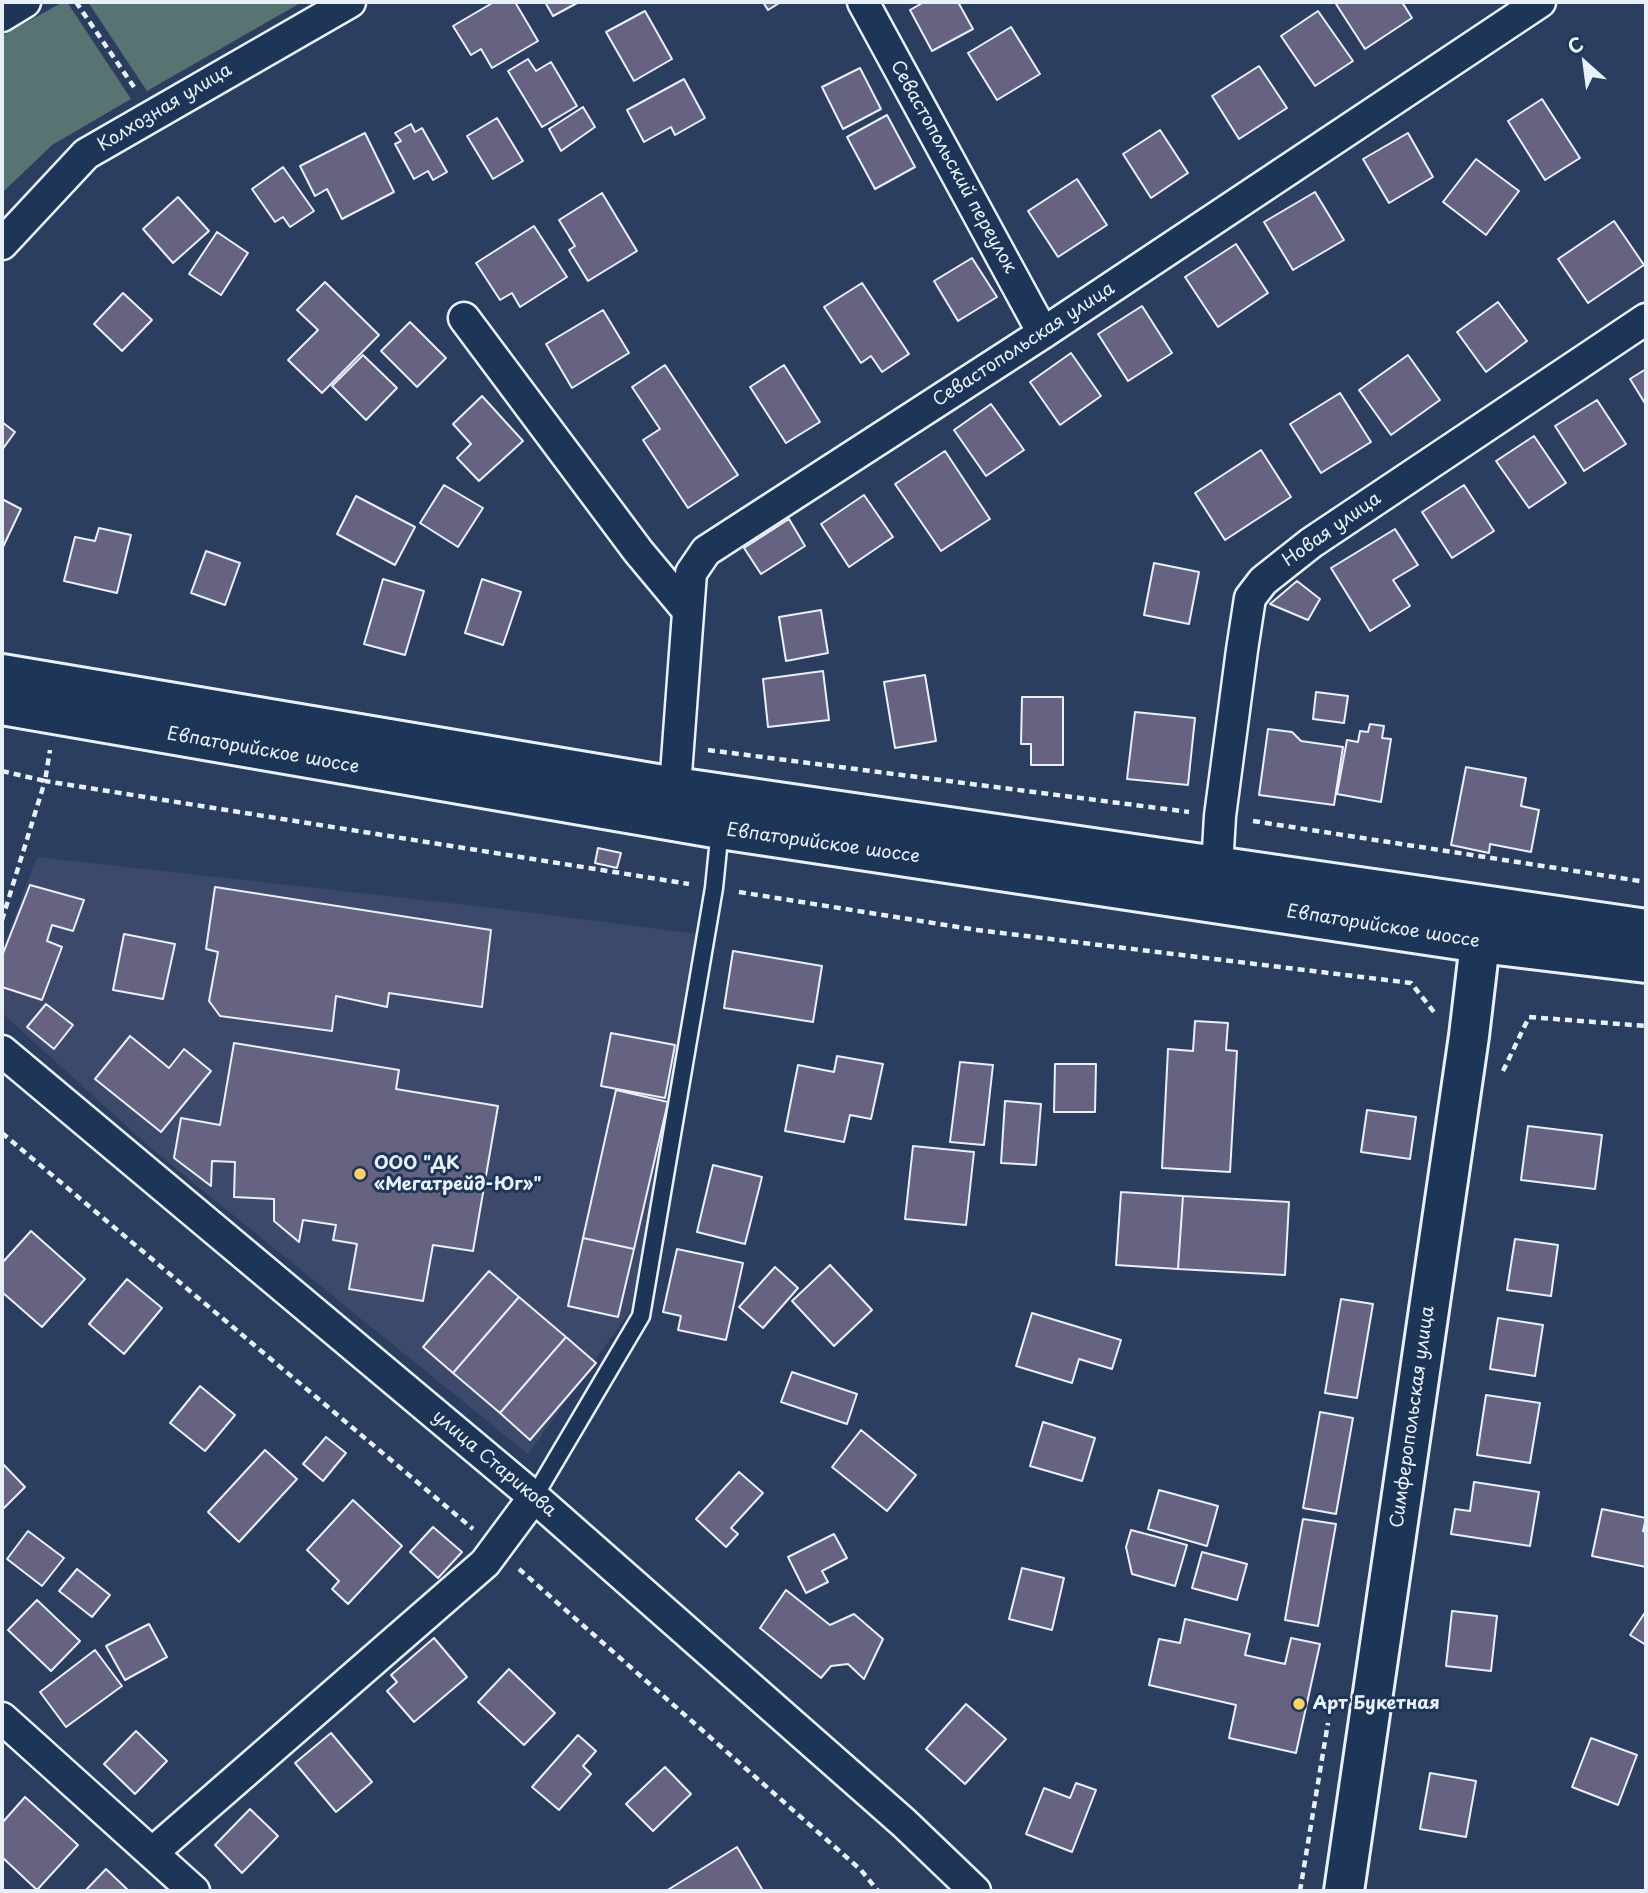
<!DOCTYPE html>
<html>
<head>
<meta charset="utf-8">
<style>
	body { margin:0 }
	#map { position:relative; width:1648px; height:1893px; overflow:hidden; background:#2c3e60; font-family:"Playpen Sans",sans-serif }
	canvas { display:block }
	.frame { position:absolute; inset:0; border:4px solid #e8f1f8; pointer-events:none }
	.north { position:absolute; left:1550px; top:28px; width:70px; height:70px; -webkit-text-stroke:5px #1d3557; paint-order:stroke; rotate:332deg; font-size:19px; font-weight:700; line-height:28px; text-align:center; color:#e8f1f8 }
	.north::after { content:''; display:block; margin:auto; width:24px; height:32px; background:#e8f1f8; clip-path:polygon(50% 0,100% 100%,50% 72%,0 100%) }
</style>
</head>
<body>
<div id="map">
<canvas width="1648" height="1893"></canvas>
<div class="frame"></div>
<div class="north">С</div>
</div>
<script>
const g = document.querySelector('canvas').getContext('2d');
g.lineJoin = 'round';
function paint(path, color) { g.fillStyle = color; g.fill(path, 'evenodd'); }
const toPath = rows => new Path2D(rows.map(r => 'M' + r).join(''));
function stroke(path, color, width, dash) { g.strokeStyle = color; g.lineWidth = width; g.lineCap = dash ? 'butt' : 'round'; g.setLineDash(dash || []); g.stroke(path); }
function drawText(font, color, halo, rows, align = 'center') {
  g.font = font + ' "Playpen Sans",sans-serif'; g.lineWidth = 6; g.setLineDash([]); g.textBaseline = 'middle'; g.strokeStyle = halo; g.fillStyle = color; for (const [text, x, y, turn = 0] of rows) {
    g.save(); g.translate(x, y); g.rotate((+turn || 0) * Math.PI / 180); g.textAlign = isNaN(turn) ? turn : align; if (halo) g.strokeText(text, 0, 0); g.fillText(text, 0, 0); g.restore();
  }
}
const built = toPath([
	[37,857,502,909,697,934,631,1310,528,1454,153,1150,2,1013,2,951]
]);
const green = toPath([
	[63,2,67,2,131,99,52,145,2,193,2,36],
	[88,2,302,2,147,91]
]);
const building = toPath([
	[494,2,515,2,538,41,492,68,481,49,471,55,453,26,494,2],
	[545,2,579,2,553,16,545,2],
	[763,2,781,2,768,10,763,2],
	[924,2,958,2,973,29,932,51,910,10,924,2],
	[1340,2,1402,2,1412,18,1365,49,1336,4,1340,2],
	[645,11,672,59,634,81,606,32,645,11],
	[1318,11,1353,61,1315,86,1281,36,1318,11],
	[1011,27,1040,74,997,100,968,53,1011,27],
	[528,59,536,71,551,62,577,106,542,127,508,71,528,59],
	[1259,66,1287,108,1239,139,1212,96,1259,66],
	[860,68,881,109,843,129,822,87,860,68],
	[684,79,705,118,675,135,671,127,644,142,627,110,684,79],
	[1542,99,1580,158,1545,180,1508,121,1542,99],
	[583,107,595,127,561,151,549,129,583,107],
	[887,115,915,167,875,189,847,137,887,115],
	[497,118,523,161,493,179,467,136,497,118],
	[411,124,415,132,422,128,447,172,433,180,428,171,414,179,395,144,401,141,395,133,411,124],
	[1160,130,1188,173,1151,198,1123,154,1160,130],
	[365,133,394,192,342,219,327,189,315,196,300,166,365,133],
	[1408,133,1433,177,1389,203,1363,159,1408,133],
	[1476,159,1519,191,1486,235,1443,202,1476,159],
	[283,167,314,211,290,227,283,217,275,222,252,189,283,167],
	[1077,179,1107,225,1058,257,1028,211,1077,179],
	[1315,192,1344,240,1293,270,1264,222,1315,192],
	[602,193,637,251,588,281,569,250,575,246,559,220,602,193],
	[178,197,209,231,173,263,143,229,178,197],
	[1614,221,1644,265,1588,303,1558,259,1614,221],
	[534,226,567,277,520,307,512,293,500,300,476,263,534,226],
	[217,232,248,253,221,295,189,274,217,232],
	[1236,244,1268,293,1218,327,1185,277,1236,244],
	[972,258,997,297,958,321,934,281,972,258],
	[325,282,379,335,322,393,288,360,318,330,297,310,325,282],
	[862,283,909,354,882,372,871,356,861,363,824,307,862,283],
	[123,293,152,320,122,351,94,324,123,293],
	[1498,302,1527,341,1486,372,1457,332,1498,302],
	[1142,306,1172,353,1128,381,1098,334,1142,306],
	[603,310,629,353,572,388,546,344,603,310],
	[410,322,446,358,417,387,381,351,410,322],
	[1071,353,1101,396,1060,425,1030,382,1071,353],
	[363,355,397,388,366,420,332,386,363,355],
	[1408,355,1440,400,1391,435,1359,390,1408,355],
	[665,365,738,475,688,508,643,440,660,429,632,387,665,365],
	[784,365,820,422,786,443,750,387,784,365],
	[1646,369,1646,405,1630,379,1646,369],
	[1340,393,1371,442,1321,473,1290,424,1340,393],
	[482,396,523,441,479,481,457,458,471,444,453,424,482,396],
	[1597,400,1626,444,1584,471,1555,426,1597,400],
	[991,404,1024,450,986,476,954,430,991,404],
	[2,422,15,432,2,450,2,422],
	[1534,436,1566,483,1529,508,1496,461,1534,436],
	[1261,450,1291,497,1225,540,1195,493,1261,450],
	[945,451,990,519,941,551,895,484,945,451],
	[444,485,483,508,458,547,420,523,444,485],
	[1464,485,1494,531,1452,558,1422,512,1464,485],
	[864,495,893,537,849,567,821,524,864,495],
	[356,496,415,527,395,565,337,534,356,496],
	[2,499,21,509,2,549,2,499],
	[789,519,805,546,761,574,744,548,789,519],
	[99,528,131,535,117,593,64,581,75,537,95,541,99,528],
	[1395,529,1418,565,1393,580,1410,606,1370,631,1331,568,1395,529],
	[206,551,240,563,225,605,191,593,206,551],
	[1154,563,1199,572,1189,624,1144,615,1154,563],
	[383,579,424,591,405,655,364,644,383,579],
	[482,579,521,592,503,645,465,633,482,579],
	[1297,581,1320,599,1308,620,1270,604,1297,581],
	[821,610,828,653,786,661,779,617,821,610],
	[823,671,829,720,768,727,763,679,823,671],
	[925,675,936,741,895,748,884,682,925,675],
	[1316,692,1348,696,1344,723,1313,719,1316,692],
	[1022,697,1063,697,1063,765,1031,765,1031,744,1021,744,1022,697],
	[1135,712,1195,718,1188,785,1127,779,1135,712],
	[1370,724,1384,726,1382,738,1391,739,1381,802,1337,794,1347,740,1358,742,1360,731,1368,732,1370,724],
	[1268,729,1292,732,1301,741,1343,747,1334,805,1259,795,1268,729],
	[1466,767,1526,778,1521,806,1539,810,1531,852,1490,844,1489,853,1451,845,1466,767],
	[598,848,621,853,617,868,595,863,598,848],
	[30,885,84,900,73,931,52,925,47,941,62,947,42,1000,2,987,2,956,30,885],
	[215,887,491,930,482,1007,389,993,387,1007,336,996,332,1031,220,1016,209,1001,218,952,206,949,215,887],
	[124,934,175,944,163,999,113,990,124,934],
	[733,951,822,966,813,1022,724,1008,733,951],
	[46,1004,73,1025,54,1049,27,1027,46,1004],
	[1195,1021,1228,1023,1226,1050,1237,1051,1230,1172,1162,1168,1168,1049,1193,1051,1195,1021],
	[611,1033,675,1045,665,1098,601,1086,611,1033],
	[130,1036,169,1068,184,1049,211,1071,161,1132,95,1079,130,1036],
	[234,1043,399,1070,396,1089,498,1106,473,1251,433,1245,423,1301,349,1289,357,1244,333,1240,336,1225,303,1220,299,1242,274,1221,274,1199,234,1197,235,1162,212,1161,211,1186,174,1158,181,1118,220,1125,234,1043],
	[837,1056,883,1064,871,1119,850,1115,844,1142,785,1131,798,1065,834,1072,837,1056],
	[960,1062,993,1065,984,1145,950,1142,960,1062],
	[1055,1064,1096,1064,1095,1112,1054,1112,1055,1064],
	[616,1090,668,1102,634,1249,583,1238,616,1090],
	[1005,1101,1041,1104,1036,1165,1001,1163,1005,1101],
	[1367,1110,1416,1117,1410,1159,1361,1152,1367,1110],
	[1528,1126,1602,1135,1595,1189,1521,1180,1528,1126],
	[913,1146,974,1152,966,1225,905,1219,913,1146],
	[713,1165,762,1177,745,1244,697,1232,713,1165],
	[1121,1192,1183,1196,1178,1269,1116,1265,1121,1192],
	[1183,1196,1289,1202,1285,1275,1178,1269,1183,1196],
	[31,1231,85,1279,42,1327,2,1292,2,1263,31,1231],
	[583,1238,634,1249,618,1317,568,1306,583,1238],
	[1515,1239,1558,1245,1551,1296,1507,1290,1515,1239],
	[677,1249,743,1263,726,1340,678,1330,681,1316,663,1312,677,1249],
	[830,1265,872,1310,834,1346,792,1301,830,1265],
	[775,1267,798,1288,763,1328,739,1307,775,1267],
	[489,1271,519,1297,453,1373,423,1347,489,1271],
	[127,1279,162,1308,124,1354,89,1324,127,1279],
	[519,1297,566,1337,500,1413,453,1373,519,1297],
	[1341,1299,1373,1304,1357,1398,1325,1393,1341,1299],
	[1032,1313,1121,1340,1112,1369,1079,1359,1072,1383,1016,1366,1032,1313],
	[1498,1318,1543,1325,1535,1376,1490,1369,1498,1318],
	[566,1337,596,1363,530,1440,500,1413,566,1337],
	[792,1372,857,1394,847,1424,781,1402,792,1372],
	[200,1386,235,1415,205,1451,170,1423,200,1386],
	[1486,1395,1540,1403,1530,1463,1477,1455,1486,1395],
	[1320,1412,1353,1418,1336,1514,1303,1508,1320,1412],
	[1043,1422,1095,1438,1082,1481,1030,1466,1043,1422],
	[861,1430,916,1475,887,1511,832,1467,861,1430],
	[326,1437,346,1453,323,1481,303,1464,326,1437],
	[265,1450,297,1479,239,1542,208,1512,265,1450],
	[2,1463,25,1487,2,1510,2,1463],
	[739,1472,763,1493,731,1528,738,1534,726,1547,696,1519,739,1472],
	[1474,1482,1539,1492,1530,1546,1451,1534,1455,1509,1470,1511,1474,1482],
	[1159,1490,1218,1506,1207,1546,1148,1529,1159,1490],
	[353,1500,402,1546,348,1604,332,1589,339,1581,307,1550,353,1500],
	[1602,1509,1646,1518,1643,1531,1646,1532,1646,1567,1592,1556,1602,1509],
	[1303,1519,1336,1524,1318,1626,1285,1620,1303,1519],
	[433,1527,462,1552,438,1578,410,1552,433,1527],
	[1131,1530,1187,1545,1175,1586,1132,1574,1126,1547,1131,1530],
	[28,1531,64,1558,42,1586,7,1559,28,1531],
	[834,1534,847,1558,822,1571,828,1582,806,1593,788,1557,834,1534],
	[1202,1552,1247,1564,1237,1600,1192,1588,1202,1552],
	[1022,1568,1064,1578,1052,1630,1009,1619,1022,1568],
	[77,1569,110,1595,92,1617,59,1591,77,1569],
	[786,1590,830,1625,854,1614,883,1639,864,1679,848,1664,831,1666,821,1678,760,1628,786,1590],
	[37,1600,80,1641,51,1671,8,1630,37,1600],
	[1452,1611,1497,1616,1491,1671,1446,1666,1452,1611],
	[1646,1611,1646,1645,1630,1635,1646,1611],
	[1185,1619,1250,1634,1245,1655,1285,1664,1291,1638,1320,1644,1296,1753,1229,1738,1236,1705,1149,1685,1159,1639,1180,1643,1185,1619],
	[149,1624,167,1657,125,1680,106,1646,149,1624],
	[434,1638,467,1677,414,1722,387,1691,397,1682,391,1675,434,1638],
	[95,1650,122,1686,66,1727,40,1692,95,1650],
	[509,1669,555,1713,524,1745,478,1702,509,1669],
	[966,1704,1006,1739,965,1784,926,1749,966,1704],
	[136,1731,167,1761,135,1794,104,1764,136,1731],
	[331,1733,372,1782,336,1812,295,1763,331,1733],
	[578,1735,596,1751,583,1766,591,1774,559,1810,532,1787,578,1735],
	[1591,1738,1637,1755,1618,1805,1572,1787,1591,1738],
	[665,1767,691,1794,653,1831,626,1804,665,1767],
	[1430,1773,1476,1781,1466,1837,1420,1829,1430,1773],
	[1076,1783,1096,1790,1072,1852,1026,1834,1044,1788,1070,1798,1076,1783],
	[25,1797,78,1845,37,1890,2,1857,2,1823,25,1797],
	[250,1809,278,1836,242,1873,215,1845,250,1809],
	[737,1847,762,1889,759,1891,666,1891,737,1847],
	[106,1869,129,1891,85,1891,106,1869]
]);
const path = toPath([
	[76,2,136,90],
	[708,750,1189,812],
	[2,771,45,781,50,750],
	[1253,821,1646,882],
	[739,892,977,930,1411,983,1434,1012],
	[2,920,45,781,689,884],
	[1503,1071,1529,1017,1646,1026],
	[2,1133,473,1529],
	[519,1569,861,1870,878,1891],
	[1300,1891,1328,1723]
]);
const service = toPath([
	[534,1497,641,1316,714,888,720,829]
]);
const minor = toPath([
	[863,2,1043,333],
	[2,16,25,2],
	[2,244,86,154,350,2],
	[464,318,638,551,688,611],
	[675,787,691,573,706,551,1043,333,1540,2],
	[1217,867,1220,816,1242,650,1250,598,1263,581,1311,543,1646,319],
	[2,1051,534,1497,904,1823,975,1891],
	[2,1718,194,1891],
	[152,1853,485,1563,534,1497]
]);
const tertiary = toPath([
	[1344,1891,1469,1036,1480,943]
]);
const primary = toPath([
	[2,674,675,787,1646,929],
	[2,705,720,829,1480,943,1646,963]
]);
const markers = [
	[360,1174,7,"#ffd166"],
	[1299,1704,7,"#ffd166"]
];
const streetNames = [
	["Колхозная улица",165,108,-31],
	["Севастопольский переулок",953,167,61],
	["Севастопольская улица",1024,345,-33],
	["Новая улица",1332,530,-35],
	["Евпаторийское шоссе",263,751,10],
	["Евпаторийское шоссе",823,844,8],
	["Евпаторийское шоссе",1383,927,9],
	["Симферопольская улица",1413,1417,-82],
	["улица Старикова",494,1464,40]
];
const poiNames = [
	["ООО \"ДК",374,1164],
	["«Мегатрейд-Юг»\"",374,1185],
	["Арт Букетная",1313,1704]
];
paint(built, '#3d496a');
paint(green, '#587472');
paint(building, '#666282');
stroke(building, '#e8f1f8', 2);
stroke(service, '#e8f1f8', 21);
stroke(minor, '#e8f1f8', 35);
stroke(tertiary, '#e8f1f8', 44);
stroke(primary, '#e8f1f8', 44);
stroke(path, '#e8f1f8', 4.5, [7, 5]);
stroke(service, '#1d3557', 16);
stroke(minor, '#1d3557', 30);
stroke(tertiary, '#1d3557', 38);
stroke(primary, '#1d3557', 38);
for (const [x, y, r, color] of markers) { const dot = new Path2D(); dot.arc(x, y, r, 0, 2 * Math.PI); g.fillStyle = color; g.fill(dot); stroke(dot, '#1d3557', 2.5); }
drawText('18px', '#e8f1f8', '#1d3557', streetNames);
drawText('bold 18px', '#e8f1f8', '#1d3557', poiNames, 'left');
</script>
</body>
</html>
